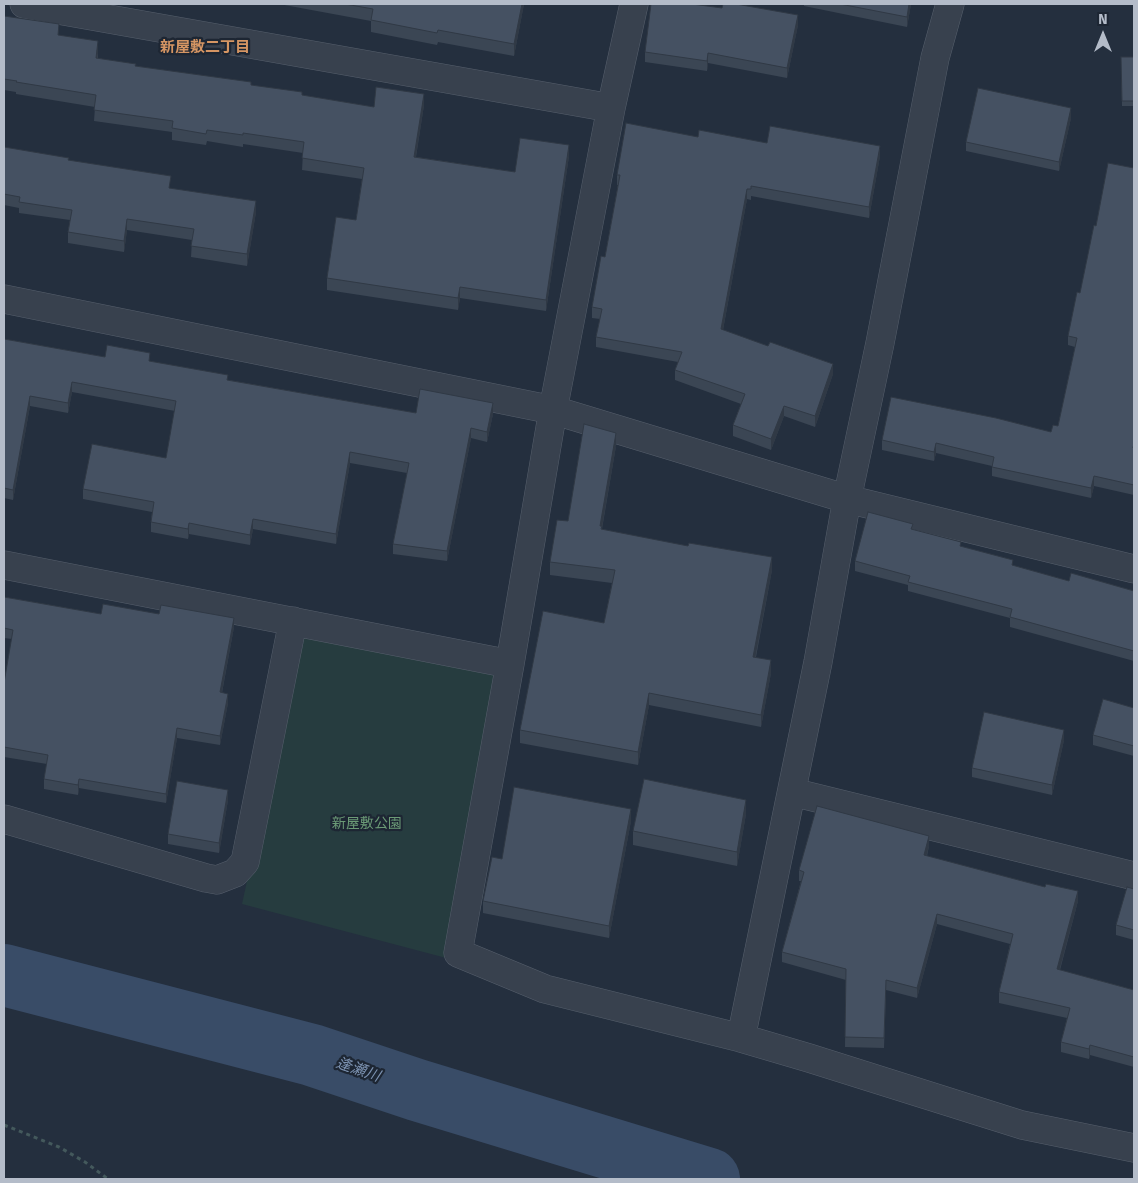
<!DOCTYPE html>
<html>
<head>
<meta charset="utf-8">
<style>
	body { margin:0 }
	#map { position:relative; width:1138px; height:1183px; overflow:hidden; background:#242f3e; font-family:"Fira Sans",sans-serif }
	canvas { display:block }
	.frame { position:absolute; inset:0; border:5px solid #b4bcc9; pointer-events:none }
	.north { position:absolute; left:1078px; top:10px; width:50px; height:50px; -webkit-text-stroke:4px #1d2633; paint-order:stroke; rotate:0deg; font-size:14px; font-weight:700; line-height:20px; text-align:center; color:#b4bcc9 }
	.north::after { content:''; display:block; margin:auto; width:18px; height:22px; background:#b4bcc9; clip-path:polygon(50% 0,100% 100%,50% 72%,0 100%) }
</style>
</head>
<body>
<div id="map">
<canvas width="1138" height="1183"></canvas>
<div class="frame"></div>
<div class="north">N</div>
</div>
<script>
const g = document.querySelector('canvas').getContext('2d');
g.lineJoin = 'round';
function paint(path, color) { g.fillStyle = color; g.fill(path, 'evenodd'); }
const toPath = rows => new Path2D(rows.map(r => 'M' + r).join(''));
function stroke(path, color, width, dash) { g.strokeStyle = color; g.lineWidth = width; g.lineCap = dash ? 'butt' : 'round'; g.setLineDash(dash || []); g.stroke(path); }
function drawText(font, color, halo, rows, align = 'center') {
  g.font = font + ' "Fira Sans","Noto Sans JP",sans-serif'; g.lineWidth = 4.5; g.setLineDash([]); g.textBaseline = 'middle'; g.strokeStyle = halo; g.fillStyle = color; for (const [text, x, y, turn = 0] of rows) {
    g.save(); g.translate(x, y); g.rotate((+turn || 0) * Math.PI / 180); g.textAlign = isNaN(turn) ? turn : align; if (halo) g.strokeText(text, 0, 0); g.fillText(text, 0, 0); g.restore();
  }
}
const green = toPath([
	[301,632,500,671,450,959,242,904]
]);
const river = toPath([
	[4,975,312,1055,417,1090,709,1179]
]);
const path = toPath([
	[4,1125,59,1147,85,1162,108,1179]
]);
const minor = toPath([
	[24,4,611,108],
	[634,4,611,108,553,410,510,664,458,953,545,989,741,1038,809,1058,1022,1125,1134,1148],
	[4,299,553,410,847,499,1134,569],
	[4,565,510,664],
	[792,792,1134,876],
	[4,819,206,878,217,880,235,873,245,862,293,621],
	[741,1038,818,662,847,499,880,343,935,58,950,4]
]);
const wall = toPath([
	[279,4,524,4,514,56,438,42,437,45,371,32,371,21],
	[804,4,911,4,907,27,804,6],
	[722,8,798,25,787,78,708,63,707,71,645,62,645,52],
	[4,16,59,35,98,52,98,58,136,66,251,85,302,95,374,107,424,105,416,157,515,172,569,156,546,311,460,298,458,310,327,290,327,278,356,220,362,179,302,170,303,153,243,144,243,147,207,141,206,145,172,140,172,132,94,121,95,107,16,94,16,92,4,90],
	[1121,57,1134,57,1134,106,1122,106],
	[1071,118,1059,171,966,151,966,142],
	[698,137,767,143,880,156,869,218,751,196,751,200,747,199,723,330,833,374,815,427,784,416,771,450,733,436,733,425,741,404,675,380,675,370,678,362,596,347,596,337,600,319,592,318,592,307,605,257,618,185,617,185,617,175],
	[4,147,69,161,256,212,247,266,191,257,192,240,127,230,124,252,68,243,68,232,70,220,19,213,19,208,4,205],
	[1134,168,1134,495,1094,486,1091,498,992,476,992,466,936,453,934,461,882,450,882,440,1051,432,1058,426,1075,347,1068,345,1068,336,1080,293,1096,226],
	[4,339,105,357,150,361,228,380,416,413,493,414,487,442,471,438,447,561,393,554,393,544,407,473,350,463,336,544,253,529,250,545,189,534,188,539,151,532,151,522,152,512,83,499,83,489,166,458,175,411,72,392,68,413,30,406,13,500,4,498],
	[616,446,602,529,772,570,756,657,771,673,761,727,649,705,638,765,520,743,520,730,604,623,612,583,550,575,550,562],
	[913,529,1013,566,1069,581,1134,591,1134,661,1010,627,1010,618,908,591,908,585,855,571,855,561],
	[4,597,101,614,234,627,222,693,228,703,220,745,177,738,166,803,79,788,78,795,44,789,44,779,47,764,4,757,4,683,12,639,4,638],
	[1134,708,1134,756,1093,745,1093,735],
	[1064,740,1052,795,972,777,972,768],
	[228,800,219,853,168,844,168,834],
	[746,814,737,866,633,845,633,831],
	[631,821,609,938,483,913,483,901,502,859],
	[929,846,927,856,1078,901,1060,970,1134,990,1134,1067,1090,1055,1089,1059,1061,1052,1061,1042,1067,1018,999,1003,999,992,1010,944,937,924,917,998,886,990,884,1048,845,1047,846,980,782,962,782,952,801,881,799,881,799,870],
	[1134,889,1134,940,1116,935,1116,925]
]);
const shadedWall = toPath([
	[522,4,524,4,514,56,514,44],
	[909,4,911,4,907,27,907,17],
	[798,15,798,25,787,78,787,68],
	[98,41,98,52,96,69,96,58],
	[708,53,708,63,707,71,707,61],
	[424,94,424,105,414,168,414,157],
	[1071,108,1071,118,1059,171,1059,162],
	[569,145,569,156,546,311,546,300],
	[880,146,880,156,869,218,869,207],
	[747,189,747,199,721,340,721,329],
	[256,201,256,212,247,266,247,254],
	[127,219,127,230,124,252,124,241],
	[460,287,460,298,458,310,458,298],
	[833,364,833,374,815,427,815,416],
	[72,382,72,392,68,413,68,403],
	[30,396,30,406,13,500,13,490],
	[493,403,493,414,487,442,487,432],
	[784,406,784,416,771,450,771,439],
	[471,428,471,438,447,561,447,551],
	[616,433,616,446,602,527,600,526],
	[936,443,936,453,934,461,934,452],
	[350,452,350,463,336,544,336,534],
	[1094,476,1094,486,1091,498,1091,488],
	[253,519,253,529,250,545,250,535],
	[189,523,189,534,188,539,188,529],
	[772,557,772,570,753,669,753,657],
	[234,618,234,627,220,702,220,692],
	[771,660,771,673,761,727,761,715],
	[649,693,649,705,638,765,638,752],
	[228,694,228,703,220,745,220,736],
	[177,728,177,738,166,803,166,794],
	[1064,730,1064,740,1052,795,1052,785],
	[79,779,79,788,78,795,78,785],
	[228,790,228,800,219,853,219,843],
	[746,800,746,814,737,866,737,852],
	[631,809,631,821,609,938,609,926],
	[929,836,929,846,924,865,924,855],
	[1078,891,1078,901,1057,979,1057,969],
	[937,914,937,924,917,998,917,988],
	[1090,1045,1090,1055,1089,1059,1089,1049]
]);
const building = toPath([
	[345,4,522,4,514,44,438,30,437,33,371,20,373,9,345,4],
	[651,4,692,4,722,8,723,4,736,4,798,15,787,68,708,53,707,61,645,52,651,4],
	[840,4,909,4,907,17,840,4],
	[4,16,59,24,58,35,98,41,96,58,136,64,135,66,251,82,251,85,302,92,302,95,374,107,376,87,424,94,414,157,515,172,520,138,569,145,546,300,460,287,458,298,327,278,336,217,356,220,364,168,302,158,304,142,243,133,243,135,207,130,206,134,172,128,173,121,94,110,96,95,16,82,17,81,4,79,4,16],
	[1121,57,1134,57,1134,101,1122,101,1121,57],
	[978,88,1071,108,1059,162,966,142,978,88],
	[626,123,698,137,699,130,767,143,770,126,880,146,869,207,751,186,751,189,747,189,721,329,768,346,770,342,833,364,815,416,784,406,771,439,733,425,745,394,675,370,682,352,596,337,602,309,592,307,601,256,605,257,620,175,617,175,626,123],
	[4,147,69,158,68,160,171,176,169,188,256,201,247,254,191,246,194,229,127,219,124,241,68,232,72,210,19,202,20,197,4,194,4,147],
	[1108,163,1134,168,1134,443,1133,448,1134,449,1134,485,1094,476,1091,488,992,467,994,457,936,443,934,452,882,440,891,397,996,418,1051,432,1053,425,1058,426,1077,338,1068,336,1077,292,1080,293,1094,225,1096,226,1108,163],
	[4,339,105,357,107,345,150,353,149,361,228,375,227,380,416,413,420,389,493,403,487,432,471,428,447,551,393,544,409,463,350,452,336,534,253,519,250,535,189,523,188,529,151,522,154,502,83,489,92,444,166,458,176,401,72,382,68,403,30,396,13,490,4,488,4,339],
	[584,424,616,433,600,526,602,526,601,529,688,546,689,543,772,557,753,657,771,660,761,715,649,693,638,752,520,730,543,611,604,623,615,570,550,562,557,520,568,521,584,424],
	[868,512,913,524,911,529,961,542,960,546,1013,560,1012,565,1069,581,1071,573,1134,591,1134,651,1010,617,1012,609,908,582,910,576,855,561,868,512],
	[4,597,101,614,103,604,159,614,161,605,234,618,220,692,228,694,220,736,177,728,166,794,79,779,78,785,44,779,48,755,4,747,4,683,13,630,4,628,4,597],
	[1103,699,1134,708,1134,746,1093,735,1103,699],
	[984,712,1064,730,1052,785,972,768,984,712],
	[644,779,746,800,737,852,633,831,644,779],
	[177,781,228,790,219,843,168,834,177,781],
	[514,787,631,809,609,926,483,901,492,857,502,859,514,787],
	[817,806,929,836,924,855,1045,887,1046,884,1078,891,1057,969,1134,990,1134,1057,1090,1045,1089,1049,1061,1042,1070,1008,999,992,1013,934,937,914,917,988,886,980,884,1038,845,1037,846,969,782,952,804,872,799,870,817,806],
	[1127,887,1134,889,1134,930,1116,925,1127,887]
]);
const parkNames = [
	["新屋敷公園",367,824]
];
const neighbourhoodNames = [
	["新屋敷二丁目",205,48]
];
const waterNames = [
	["逢瀬川",358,1070,19]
];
paint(green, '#263c3f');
stroke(river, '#394c67', 62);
stroke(minor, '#565f6c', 29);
stroke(path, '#44595c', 3, [4, 4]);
stroke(minor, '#38414e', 28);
paint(wall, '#3b4654');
paint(shadedWall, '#303945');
paint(building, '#455162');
stroke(building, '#303945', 1);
drawText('14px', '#6b9a76', '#1d2633', parkNames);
drawText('bold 15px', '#d59563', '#1d2633', neighbourhoodNames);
drawText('italic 15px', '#7c92b1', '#1d2633', waterNames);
</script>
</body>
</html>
